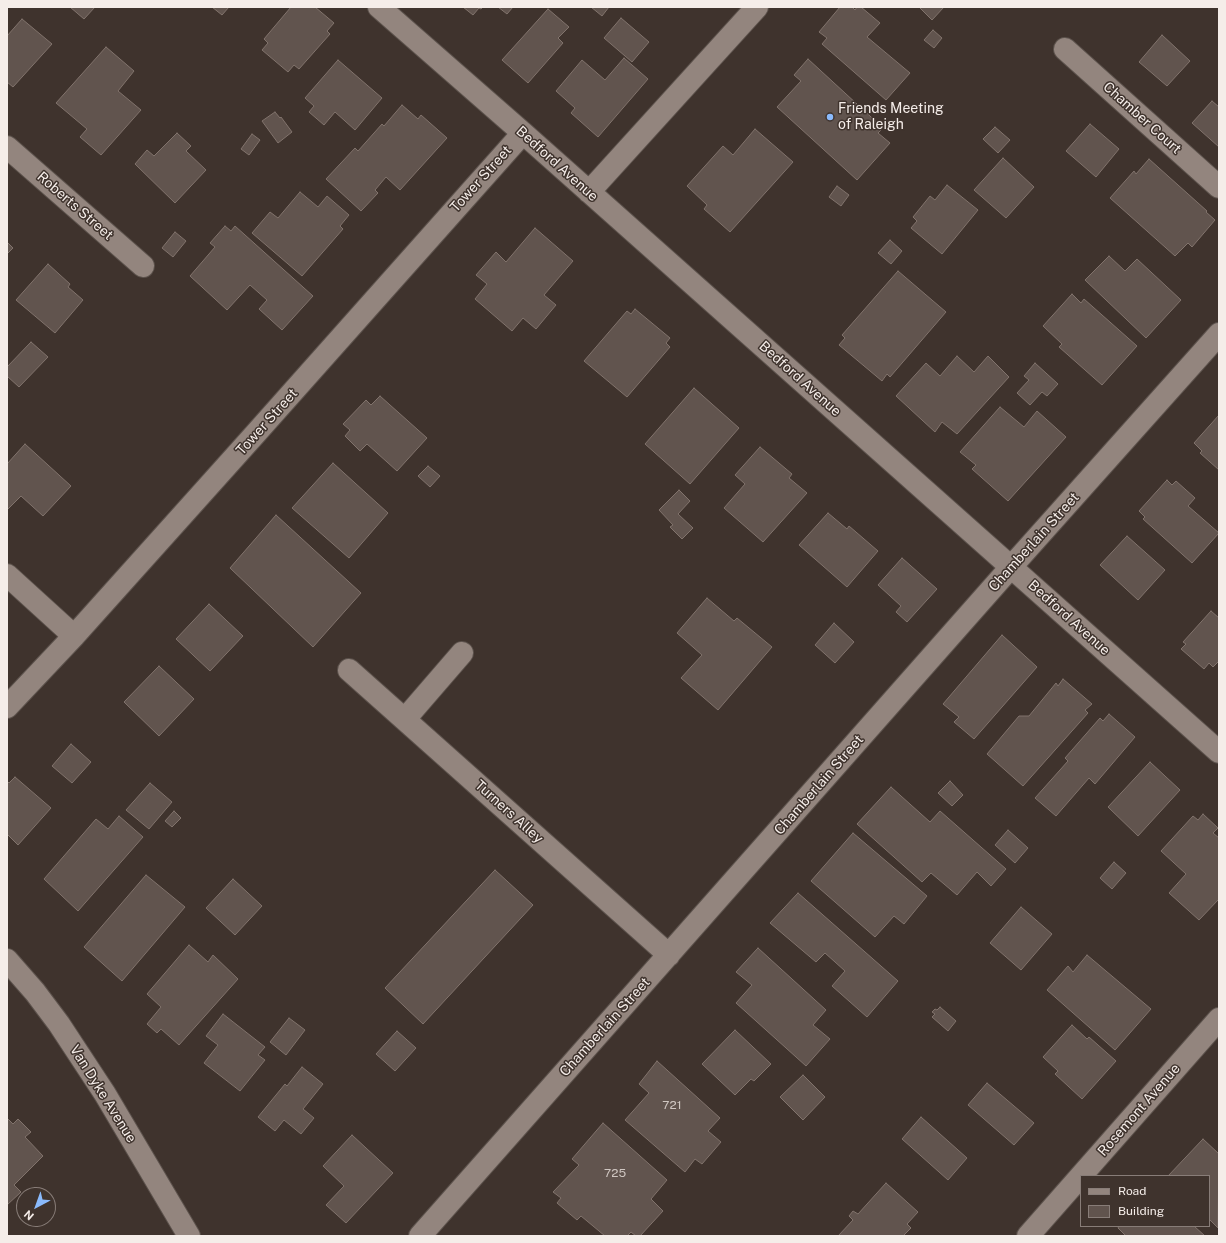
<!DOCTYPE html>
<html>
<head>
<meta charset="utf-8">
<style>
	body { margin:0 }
	#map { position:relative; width:1226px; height:1243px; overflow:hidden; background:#3f332d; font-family:"Public Sans",sans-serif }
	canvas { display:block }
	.frame { position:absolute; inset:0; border:8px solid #f5ede9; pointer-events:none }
	.legend { position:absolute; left:1080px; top:1175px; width:130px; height:52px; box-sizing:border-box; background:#3f332d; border:1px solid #887d78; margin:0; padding:5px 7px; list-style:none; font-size:12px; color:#f5ede9 }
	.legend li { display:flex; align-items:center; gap:8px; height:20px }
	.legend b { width:20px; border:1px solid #887d78 }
	.north { position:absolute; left:16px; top:1187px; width:40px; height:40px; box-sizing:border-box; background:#3f332d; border:1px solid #887d78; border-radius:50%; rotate:221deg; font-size:11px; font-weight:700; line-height:16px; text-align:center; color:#f5ede9 }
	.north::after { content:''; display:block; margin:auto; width:14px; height:18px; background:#8abafc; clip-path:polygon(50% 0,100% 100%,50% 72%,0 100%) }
</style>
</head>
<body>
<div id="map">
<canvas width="1226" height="1243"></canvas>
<div class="frame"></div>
<ul class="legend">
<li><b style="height:5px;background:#93857e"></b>Road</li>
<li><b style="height:11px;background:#61544e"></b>Building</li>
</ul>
<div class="north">N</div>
</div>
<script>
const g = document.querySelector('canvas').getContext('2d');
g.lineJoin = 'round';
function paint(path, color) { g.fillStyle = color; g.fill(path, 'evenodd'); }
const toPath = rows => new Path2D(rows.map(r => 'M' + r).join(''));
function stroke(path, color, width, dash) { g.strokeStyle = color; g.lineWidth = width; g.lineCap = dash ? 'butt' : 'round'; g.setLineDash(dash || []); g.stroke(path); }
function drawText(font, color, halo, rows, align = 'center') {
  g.font = font + ' "Public Sans",sans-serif'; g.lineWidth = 3; g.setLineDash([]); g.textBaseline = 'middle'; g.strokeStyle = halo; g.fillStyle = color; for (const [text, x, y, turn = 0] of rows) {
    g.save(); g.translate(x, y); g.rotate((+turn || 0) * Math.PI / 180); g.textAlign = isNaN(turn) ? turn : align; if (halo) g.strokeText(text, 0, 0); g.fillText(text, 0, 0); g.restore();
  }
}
const building = toPath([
	[70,7,95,7,84,19,70,7],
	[212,7,229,7,222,15,212,7],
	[291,7,315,7,334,23,327,31,330,34,299,69,294,65,288,72,262,50,268,43,264,39,291,7],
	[463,7,483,7,481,9,479,8,473,15,463,7],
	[498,7,513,7,507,14,498,7],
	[591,7,609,7,602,16,591,7],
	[840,7,852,7,855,10,857,7,861,7,880,23,867,37,910,73,886,100,822,44,827,38,819,32,840,7],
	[919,7,944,7,932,20,919,7],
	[548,9,569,27,558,38,563,43,528,83,502,60,548,9],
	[621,18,649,42,632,62,604,38,621,18],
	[22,19,52,44,13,87,7,82,7,36,22,19],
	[933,30,942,38,934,48,924,40,933,30],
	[1162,35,1190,61,1167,86,1139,62,1162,35],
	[106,47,134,71,118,91,141,110,101,155,80,137,87,129,56,103,106,47],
	[624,58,648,79,598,137,571,113,575,108,556,91,582,60,605,80,624,58],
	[808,59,883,128,878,133,890,143,857,180,777,107,801,81,794,75,808,59],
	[338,60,382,98,355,130,335,112,324,125,309,112,314,106,305,98,338,60],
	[1212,101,1219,107,1219,147,1192,123,1212,101],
	[402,105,418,119,421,115,447,138,400,190,386,177,375,190,378,193,361,211,326,179,355,148,358,151,382,124,384,126,402,105],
	[275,112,280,118,281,117,292,132,278,143,262,121,275,112],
	[1090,124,1119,149,1096,177,1066,151,1090,124],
	[995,127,1010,140,998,153,983,139,995,127],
	[755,129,793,162,730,232,704,209,707,205,687,186,723,146,733,155,755,129],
	[177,133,191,146,186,151,206,170,175,203,135,164,147,150,154,156,177,133],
	[252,134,260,140,249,155,241,149,252,134],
	[1003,158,1034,187,1006,218,974,190,1003,158],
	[1149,159,1207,211,1206,212,1215,220,1192,247,1188,243,1175,256,1110,198,1134,171,1136,174,1149,159],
	[947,185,978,210,942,254,911,228,917,221,913,217,930,196,935,200,947,185],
	[837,186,849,195,841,206,829,197,837,186],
	[300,192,318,207,327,196,349,215,340,226,343,229,302,276,252,233,270,212,278,218,300,192],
	[225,226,231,231,235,226,313,296,282,330,259,309,267,300,250,285,227,310,190,276,215,247,210,243,225,226],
	[535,228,573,261,544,295,556,305,536,329,523,318,512,331,475,299,487,284,476,275,496,252,506,262,535,228],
	[175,232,186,241,173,257,162,248,175,232],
	[890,240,902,251,891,264,878,253,890,240],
	[7,242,13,248,7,254,7,242],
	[1109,256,1125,271,1137,259,1181,300,1146,338,1085,280,1109,256],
	[48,264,70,284,68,287,83,300,55,333,16,300,48,264],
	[898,271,946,312,890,377,887,374,882,381,839,345,845,338,842,335,898,271],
	[1072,294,1081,303,1084,299,1137,346,1102,385,1059,347,1062,344,1043,326,1072,294],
	[635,309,670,338,666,343,670,347,627,397,584,361,627,311,631,314,635,309],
	[31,342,48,357,19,387,7,376,7,367,31,342],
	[957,356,974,372,988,356,1009,377,957,434,942,422,935,432,896,396,926,363,940,376,957,356],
	[1035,363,1058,384,1047,396,1042,392,1030,405,1017,393,1029,380,1024,376,1035,363],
	[694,388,739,428,690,484,645,444,694,388],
	[380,396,427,438,397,471,367,444,360,451,345,436,350,430,343,424,366,400,371,405,380,396],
	[1000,407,1024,427,1037,411,1066,437,1008,501,972,469,976,465,960,452,1000,407],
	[1219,415,1219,470,1200,453,1202,451,1194,443,1219,415],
	[25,444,71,486,43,516,21,496,7,510,7,464,25,444],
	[760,447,792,474,789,478,807,493,763,542,724,508,745,484,735,475,760,447],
	[333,463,388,513,349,558,292,508,333,463],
	[428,466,440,476,430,487,418,476,428,466],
	[1167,480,1172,485,1176,481,1195,498,1188,506,1219,533,1192,563,1143,519,1145,517,1139,511,1167,480],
	[679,490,690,501,678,514,693,528,682,539,670,527,673,525,659,510,679,490],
	[828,513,847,529,849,526,878,551,847,587,799,545,828,513],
	[276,515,361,593,313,647,230,568,276,515],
	[1127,536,1165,570,1138,600,1100,565,1127,536],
	[902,558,937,589,907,622,896,612,901,606,878,585,902,558],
	[707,598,734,621,737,618,772,647,718,710,681,678,702,655,677,633,707,598],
	[209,604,243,636,210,671,176,639,209,604],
	[1211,611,1219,618,1219,661,1213,667,1209,663,1204,669,1181,649,1186,644,1183,642,1211,611],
	[834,623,854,642,835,663,815,645,834,623],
	[1002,635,1037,667,974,739,954,722,959,717,943,704,1002,635],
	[159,666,194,699,159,736,124,702,159,666],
	[1063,679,1092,704,1085,710,1088,713,1023,786,987,754,1019,716,1029,716,1056,683,1058,686,1063,679],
	[1109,714,1135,737,1095,784,1089,778,1056,816,1035,798,1068,761,1065,758,1100,718,1103,721,1109,714],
	[71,744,91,762,72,783,52,766,71,744],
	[1150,762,1180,790,1138,836,1108,807,1150,762],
	[15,777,51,808,18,845,7,834,7,781,9,783,15,777],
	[950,781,963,795,952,806,938,793,950,781],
	[150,783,172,802,149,829,126,810,150,783],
	[891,787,930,822,940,811,1006,869,991,886,977,872,957,895,931,873,922,882,857,824,891,787],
	[174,811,181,818,172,827,165,821,174,811],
	[1203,814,1218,828,1213,833,1219,838,1219,899,1199,920,1169,893,1186,874,1161,851,1193,816,1198,820,1203,814],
	[119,816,143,837,78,911,44,879,96,819,108,829,119,816],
	[1008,830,1028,848,1015,863,995,845,1008,830],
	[853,833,927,896,904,924,894,916,875,937,811,881,853,833],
	[1114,862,1126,873,1112,889,1100,878,1114,862],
	[495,870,533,905,423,1024,385,988,495,870],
	[146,875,185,907,122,981,84,947,146,875],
	[233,879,262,906,235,935,206,908,233,879],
	[798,893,898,981,867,1017,832,986,845,971,825,953,816,962,770,923,798,893],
	[1021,907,1052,934,1021,970,990,943,1021,907],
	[189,945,208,962,213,955,238,979,179,1045,161,1029,157,1033,147,1024,161,1007,147,994,189,945],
	[758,948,826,1010,813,1025,830,1039,806,1066,736,1003,752,985,736,972,758,948],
	[1087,955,1151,1009,1115,1050,1047,990,1068,966,1073,972,1087,955],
	[940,1007,956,1021,948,1031,932,1017,935,1014,932,1012,935,1009,937,1010,940,1007],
	[223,1014,265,1047,258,1055,265,1060,240,1091,204,1063,218,1045,206,1036,223,1014],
	[289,1018,305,1030,286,1055,270,1042,289,1018],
	[1072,1025,1087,1039,1089,1037,1116,1061,1082,1099,1055,1074,1058,1071,1043,1057,1072,1025],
	[735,1030,771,1064,754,1081,751,1079,735,1095,702,1064,735,1030],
	[397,1031,416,1048,395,1071,376,1054,397,1031],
	[657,1061,720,1118,708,1131,721,1142,702,1164,695,1159,685,1172,625,1120,649,1093,639,1084,657,1061],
	[302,1067,323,1084,303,1109,314,1118,301,1134,284,1120,275,1131,258,1117,285,1084,287,1086,302,1067],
	[803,1075,825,1097,803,1120,780,1097,803,1075],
	[987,1083,1034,1123,1014,1145,968,1105,987,1083],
	[921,1117,967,1158,948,1180,902,1139,921,1117],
	[7,1118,13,1124,18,1119,31,1132,25,1137,43,1156,14,1185,21,1192,7,1205,7,1118],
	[603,1123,667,1180,651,1199,663,1211,640,1236,636,1236,631,1232,627,1236,605,1236,581,1216,577,1220,557,1203,561,1198,553,1192,579,1165,572,1159,603,1123],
	[352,1135,393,1173,346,1223,326,1205,344,1186,323,1166,352,1135],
	[1203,1139,1219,1154,1218,1228,1209,1219,1209,1176,1168,1176,1203,1139],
	[886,1183,918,1212,907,1224,911,1228,903,1236,838,1236,853,1220,849,1216,853,1211,858,1214,886,1183],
	[1119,1226,1194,1226,1205,1236,1126,1236,1118,1228,1119,1226]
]);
const minor = toPath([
	[379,7,523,133,1219,752],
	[1065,49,1219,187],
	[7,147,143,266],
	[589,192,757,7],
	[7,575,74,636],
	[349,670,669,955],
	[7,707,74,636,257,432,523,133],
	[405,719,462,653],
	[7,960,35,992,59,1024,105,1094,189,1236],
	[420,1236,1011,567,1219,334],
	[1028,1236,1219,1019]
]);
const markers = [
	[830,117,4,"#8abafc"]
];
const numberNames = [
	["721",672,1105],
	["725",615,1173]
];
const poiNames = [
	["Friends Meeting",838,109],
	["of Raleigh",838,125]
];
const streetNames = [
	["Chamber Court",1142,118,42],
	["Bedford Avenue",557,164,42],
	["Tower Street",481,179,-48],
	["Roberts Street",75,206,41],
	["Bedford Avenue",800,379,42],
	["Tower Street",267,422,-48],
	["Chamberlain Street",1034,542,-48],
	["Bedford Avenue",1069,618,42],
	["Chamberlain Street",819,785,-49],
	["Turners Alley",509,812,42],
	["Chamberlain Street",605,1027,-48],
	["Van Dyke Avenue",103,1094,58],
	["Rosemont Avenue",1139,1110,-49]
];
paint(building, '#61544e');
stroke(building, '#81736c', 1);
stroke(minor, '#5c524c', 24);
stroke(minor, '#93857e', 22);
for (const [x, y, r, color] of markers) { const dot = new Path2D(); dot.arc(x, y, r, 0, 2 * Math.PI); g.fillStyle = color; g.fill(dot); stroke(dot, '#3f332d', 1.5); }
drawText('12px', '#d0c7c2', null, numberNames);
drawText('14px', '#f5ede9', '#3f332d', poiNames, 'left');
drawText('14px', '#f5ede9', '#3f332d', streetNames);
</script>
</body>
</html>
